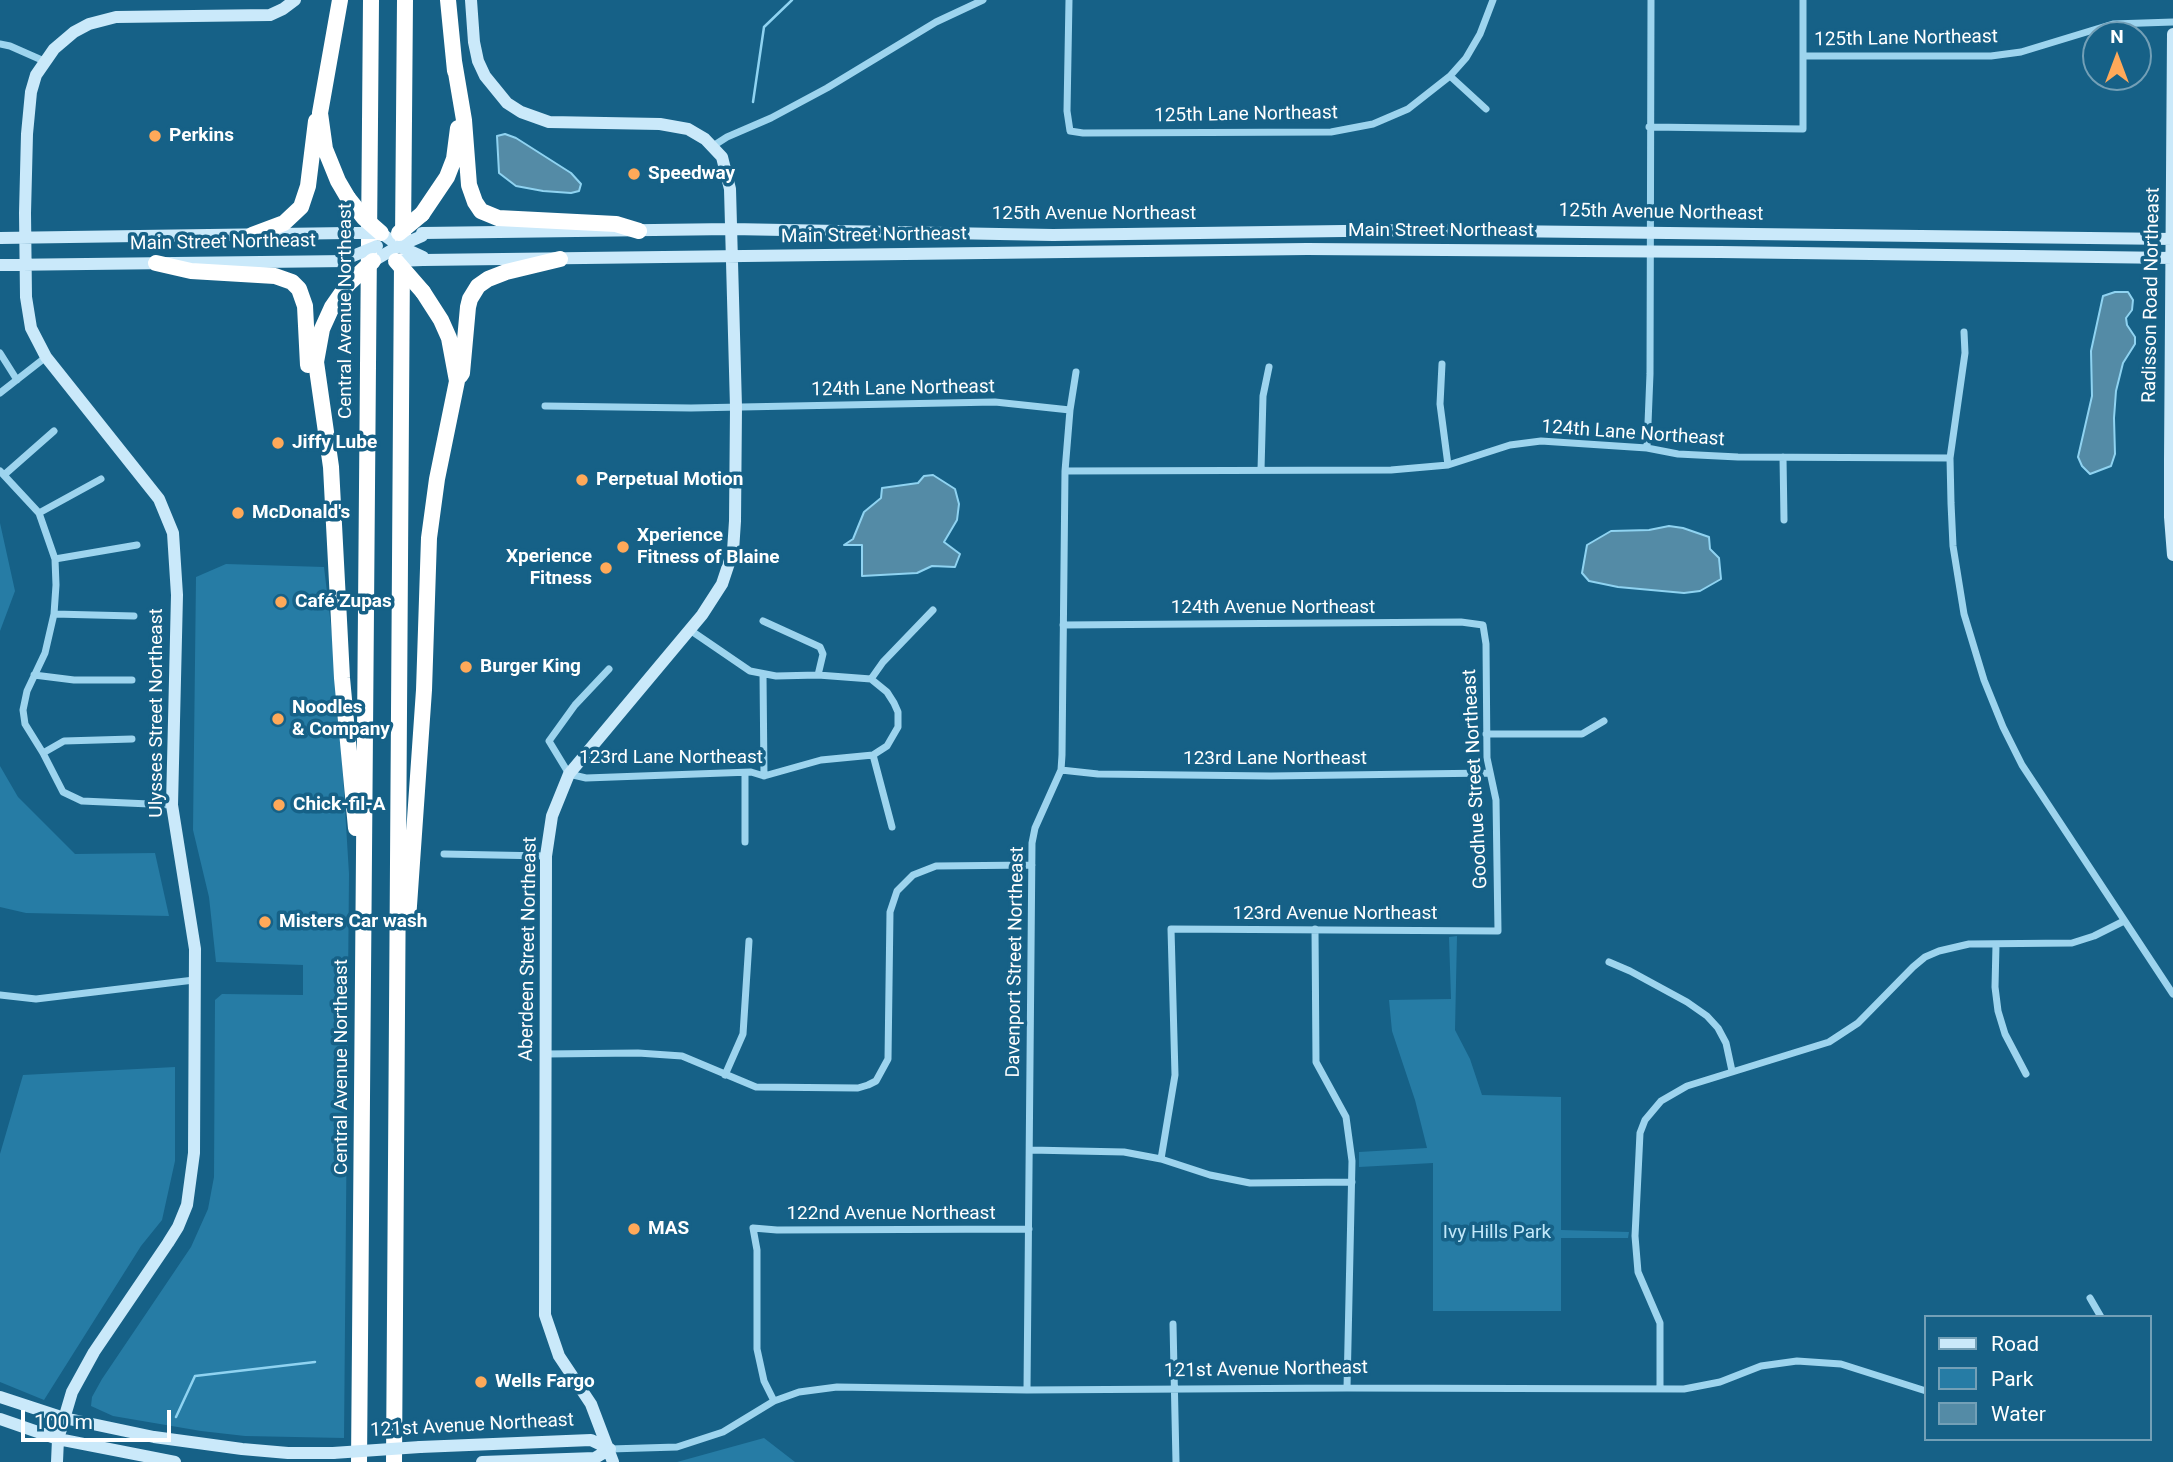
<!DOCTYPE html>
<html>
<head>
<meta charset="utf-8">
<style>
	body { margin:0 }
	#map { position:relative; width:2173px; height:1462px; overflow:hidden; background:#166187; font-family:Roboto,sans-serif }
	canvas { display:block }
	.legend { position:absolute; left:1924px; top:1315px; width:228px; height:126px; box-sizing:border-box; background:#166187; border:2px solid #73a0b7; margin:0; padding:9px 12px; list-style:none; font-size:21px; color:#fff }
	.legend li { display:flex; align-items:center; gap:14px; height:35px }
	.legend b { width:35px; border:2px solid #73a0b7 }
	.north { position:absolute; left:2082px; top:21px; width:70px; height:70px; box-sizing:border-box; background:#166187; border:2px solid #73a0b7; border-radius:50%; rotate:0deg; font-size:19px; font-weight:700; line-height:28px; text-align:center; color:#fff }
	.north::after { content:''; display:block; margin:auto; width:24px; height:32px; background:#ffa959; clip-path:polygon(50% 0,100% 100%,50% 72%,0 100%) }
	.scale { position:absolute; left:21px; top:1410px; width:150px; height:32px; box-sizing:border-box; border:4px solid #fff; border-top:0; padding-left:9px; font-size:21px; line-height:24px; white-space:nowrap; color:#fff; -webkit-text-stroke:5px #166187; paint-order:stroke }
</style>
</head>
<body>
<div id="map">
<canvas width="2173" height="1462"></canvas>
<ul class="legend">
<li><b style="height:9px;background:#cae9fa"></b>Road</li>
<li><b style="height:19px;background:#267ca5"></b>Park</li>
<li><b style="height:19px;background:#548ba6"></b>Water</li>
</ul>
<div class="north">N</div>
<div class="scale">100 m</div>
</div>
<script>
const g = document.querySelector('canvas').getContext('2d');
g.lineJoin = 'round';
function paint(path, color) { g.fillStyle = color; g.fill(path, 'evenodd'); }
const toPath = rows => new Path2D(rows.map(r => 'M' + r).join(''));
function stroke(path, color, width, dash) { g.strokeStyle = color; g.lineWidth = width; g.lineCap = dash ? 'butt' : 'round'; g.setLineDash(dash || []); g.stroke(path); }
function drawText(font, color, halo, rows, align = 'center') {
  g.font = font + ' Roboto,sans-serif'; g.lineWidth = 7; g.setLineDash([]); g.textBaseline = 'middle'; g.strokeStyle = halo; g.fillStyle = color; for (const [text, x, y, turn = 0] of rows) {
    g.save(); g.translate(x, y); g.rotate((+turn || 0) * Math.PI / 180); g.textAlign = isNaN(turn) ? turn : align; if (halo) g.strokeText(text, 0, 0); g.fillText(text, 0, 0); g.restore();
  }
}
const green = toPath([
	[0,523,15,591,0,631],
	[226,564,324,567,337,677,349,874,344,1438,245,1436,201,1431,113,1416,91,1406,92,1397,102,1379,191,1247,208,1209,214,1177,215,1000,222,994,303,995,303,965,216,962,209,897,193,830,196,577],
	[0,766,18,797,75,854,155,853,169,916,26,913,0,907],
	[1457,936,1455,1030,1470,1059,1482,1095,1561,1097,1561,1230,1629,1232,1628,1238,1561,1238,1561,1311,1433,1311,1433,1163,1359,1167,1359,1152,1427,1148,1415,1100,1392,1031,1389,1000,1451,999,1449,937],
	[175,1067,175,1161,162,1220,141,1246,44,1400,0,1382,0,1154,23,1075],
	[764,1438,795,1462,677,1462]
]);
const water = toPath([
	[505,134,516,138,571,173,581,184,579,191,571,193,543,191,516,186,499,173,497,136,505,134],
	[2115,292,2128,292,2133,300,2132,310,2126,318,2127,325,2135,337,2135,344,2123,363,2116,391,2114,418,2115,454,2111,466,2090,474,2082,466,2078,457,2092,396,2091,351,2103,296,2115,292],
	[933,475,955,489,959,504,957,520,944,542,960,554,955,567,932,566,917,573,862,576,862,545,844,545,853,539,864,512,881,498,882,488,918,483,924,476,933,475],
	[1669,526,1683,528,1709,537,1710,549,1719,558,1721,579,1700,591,1684,593,1618,587,1589,581,1582,573,1587,545,1611,531,1649,530,1669,526]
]);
const stream = toPath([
	[753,102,764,27,792,0],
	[176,1417,195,1376,315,1362]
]);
const street = toPath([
	[1069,0,1067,111,1070,131,1083,133,1331,132,1373,124,1408,109,1450,76,1466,58,1480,34,1493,0],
	[0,44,10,46,44,61],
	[1803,56,1991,56,2021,52,2113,24,2173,22],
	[1450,76,1486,109],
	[1649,127,1803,129,1803,0],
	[713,146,727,137,771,118,827,88,936,22,983,0],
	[1964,332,1965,353,1950,458,1951,503,1953,546,1964,614,1984,680,2003,727,2022,765,2173,994],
	[0,353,17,380],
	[1442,364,1440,404,1448,465],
	[0,393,46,357],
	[545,406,691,408,995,402,1070,410],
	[1647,448,1650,374,1651,0],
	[1783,457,1784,520],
	[1261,470,1263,396,1269,367],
	[0,471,39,513,55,559,56,585,54,614,45,653,27,691,23,710,25,724,43,753,63,792,82,801,172,805],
	[1065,471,1391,470,1448,465,1510,445,1541,441,1647,448,1678,454,1738,457,1950,458],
	[4,475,54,431],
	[39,513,101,479],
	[55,559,137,545],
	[54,614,134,616],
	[763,621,820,647,823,654,818,675],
	[1063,625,1461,622,1483,625,1486,644,1487,758,1496,800,1498,931,1171,929,1175,1075,1161,1159],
	[609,669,575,705,549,741,569,774,586,778,751,772,764,776,821,760,873,755,887,746,898,727,898,712,894,703,887,692,871,679,818,675,776,676,750,671,690,630],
	[763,674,764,776],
	[34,675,74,680,132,680],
	[871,679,883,662,933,610],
	[1486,734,1582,734,1604,721],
	[43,753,64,741,132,739],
	[873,755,892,827],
	[1061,770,1098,774,1271,776,1490,773],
	[745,773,745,842],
	[444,854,546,856],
	[1315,929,1316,1062,1346,1117,1352,1161,1347,1388],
	[1996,945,1995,987,1998,1011,2005,1034,2026,1074],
	[1609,962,1630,971,1687,1002,1707,1016,1718,1028,1726,1043,1732,1071],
	[0,995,36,999,194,980],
	[546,1054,638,1053,682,1056,756,1087,858,1088,868,1085,876,1081,888,1059,890,912,897,891,913,875,936,866,1032,865],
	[725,1075,743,1034,749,941],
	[1030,1150,1124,1152,1161,1159,1210,1175,1250,1183,1352,1182],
	[2090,1298,2101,1317],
	[1173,1324,1176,1462],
	[1660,1389,1660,1323,1638,1272,1635,1236,1640,1133,1645,1120,1661,1101,1687,1086,1829,1042,1858,1023,1913,967,1925,957,1939,951,1969,944,2072,943,2094,936,2124,921],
	[1027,1390,1032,843,1035,828,1061,770,1062,755,1065,471,1070,410,1076,372],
	[774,1401,764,1381,757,1349,757,1250,753,1228,777,1230,1029,1229],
	[610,1449,677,1447,723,1432,774,1401,799,1392,837,1387,1027,1390,1347,1388,1684,1389,1720,1382,1761,1366,1797,1361,1841,1364,1926,1391]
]);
const secondary = toPath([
	[471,0,474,42,478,61,485,76,507,103,521,112,549,122,660,124,688,129,705,139,722,157,730,189,736,407,735,521,733,551,722,584,702,615,569,774,552,816,546,856,545,1315,559,1356,591,1404,613,1462],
	[2173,34,2170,459,2170,517,2173,555],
	[422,233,731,229,1053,235,1416,230,2173,239],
	[0,238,348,233],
	[423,260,1307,249,1720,252,2173,258],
	[373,261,399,246,381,233],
	[0,265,348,261],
	[0,1397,64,1418,154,1437,242,1449,288,1453,333,1453],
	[0,1419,58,1439,175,1462],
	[420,1447,591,1440,610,1449],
	[57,1462,58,1439,72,1392,94,1352,168,1243,178,1227,187,1205,194,1153,195,949,172,805,177,595,173,533,159,499,46,357,31,328,26,297,25,213,27,134,31,92,36,75,54,49,74,32,89,24,116,17,270,15,283,9,295,0],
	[482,1462,595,1458,610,1449]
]);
const highway = toPath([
	[340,0,320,113,325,149,338,181,348,198],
	[448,0,455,71],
	[454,61,464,120,469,185,475,202,481,211,498,218,616,224,639,231],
	[422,214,447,177,454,159,458,128],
	[252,235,284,223,301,207,308,186,316,121],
	[403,239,405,0],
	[156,263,191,271,275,276,292,282,299,289,305,306,308,365],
	[348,284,332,307,322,329,316,362,331,467,342,678,356,828],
	[460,376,462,373,468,307,470,299,478,286,488,279,506,272,560,259],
	[408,920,424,690,429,538,437,479,457,381,449,338,441,320,423,292],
	[359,1462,371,0],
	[394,1462,402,261]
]);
const secondaryBridge = toPath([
	[348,233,381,233],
	[399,246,423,257],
	[399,246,422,236],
	[348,258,377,246],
	[396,261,423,260],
	[333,1453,420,1447]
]);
const highwayBridge = toPath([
	[348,198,364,218,381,233],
	[399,233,422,214],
	[396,261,423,292],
	[348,284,373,261]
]);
const markers = [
	[155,136,7,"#ffa959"],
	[634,174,7,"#ffa959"],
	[278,443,7,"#ffa959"],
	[582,480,7,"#ffa959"],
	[238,513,7,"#ffa959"],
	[623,547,7,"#ffa959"],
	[606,568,7,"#ffa959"],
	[281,602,7,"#ffa959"],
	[466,667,7,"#ffa959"],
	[278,719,7,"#ffa959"],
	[279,805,7,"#ffa959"],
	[265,922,7,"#ffa959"],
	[634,1229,7,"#ffa959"],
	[481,1382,7,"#ffa959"]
];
const streetNames = [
	["125th Lane Northeast",1906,39,-1],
	["125th Lane Northeast",1246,115,-1],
	["125th Avenue Northeast",1661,213,1],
	["125th Avenue Northeast",1094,214],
	["Main Street Northeast",1441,231],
	["Main Street Northeast",874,236,-1],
	["Main Street Northeast",223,243,-1],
	["Radisson Road Northeast",2152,295,-89],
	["Central Avenue Northeast",346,311,-90],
	["124th Lane Northeast",903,389,-1],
	["124th Lane Northeast",1633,434,4],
	["124th Avenue Northeast",1273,608],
	["Ulysses Street Northeast",157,713,-90],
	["123rd Lane Northeast",671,758],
	["123rd Lane Northeast",1275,759],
	["Goodhue Street Northeast",1476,779,-93],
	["123rd Avenue Northeast",1335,914],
	["Aberdeen Street Northeast",529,949,-89],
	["Davenport Street Northeast",1016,962,-89],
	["Central Avenue Northeast",342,1067,-90],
	["122nd Avenue Northeast",891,1214],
	["121st Avenue Northeast",1266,1370,-1],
	["121st Avenue Northeast",472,1426,-3]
];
const poiNames = [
	["Perkins",169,136],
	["Speedway",648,174],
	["Jiffy Lube",292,443],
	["Perpetual Motion",596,480],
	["McDonald's",252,513],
	["Xperience",637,536],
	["Fitness of Blaine",637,558],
	["Xperience",592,557,"right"],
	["Fitness",592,579,"right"],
	["Café Zupas",295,602],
	["Burger King",480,667],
	["Noodles",292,708],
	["& Company",292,730],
	["Chick-fil-A",293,805],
	["Misters Car wash",279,922],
	["MAS",648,1229],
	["Wells Fargo",495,1382]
];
const parkNames = [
	["Ivy Hills Park",1497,1233]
];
paint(green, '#267ca5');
paint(water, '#548ba6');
stroke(water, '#8fd3f1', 2);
stroke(stream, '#8fd3f1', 2.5);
stroke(street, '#9dd4ee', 7);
stroke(secondary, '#cae9fa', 12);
stroke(highway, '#fff', 16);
stroke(secondaryBridge, '#cae9fa', 12);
stroke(highwayBridge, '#fff', 16);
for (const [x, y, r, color] of markers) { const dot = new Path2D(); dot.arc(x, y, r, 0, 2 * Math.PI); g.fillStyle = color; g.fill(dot); stroke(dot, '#166187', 2.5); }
drawText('19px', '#fff', '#166187', streetNames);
drawText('bold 19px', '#fff', '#166187', poiNames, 'left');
drawText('19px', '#c2e8fa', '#166187', parkNames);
</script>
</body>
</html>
